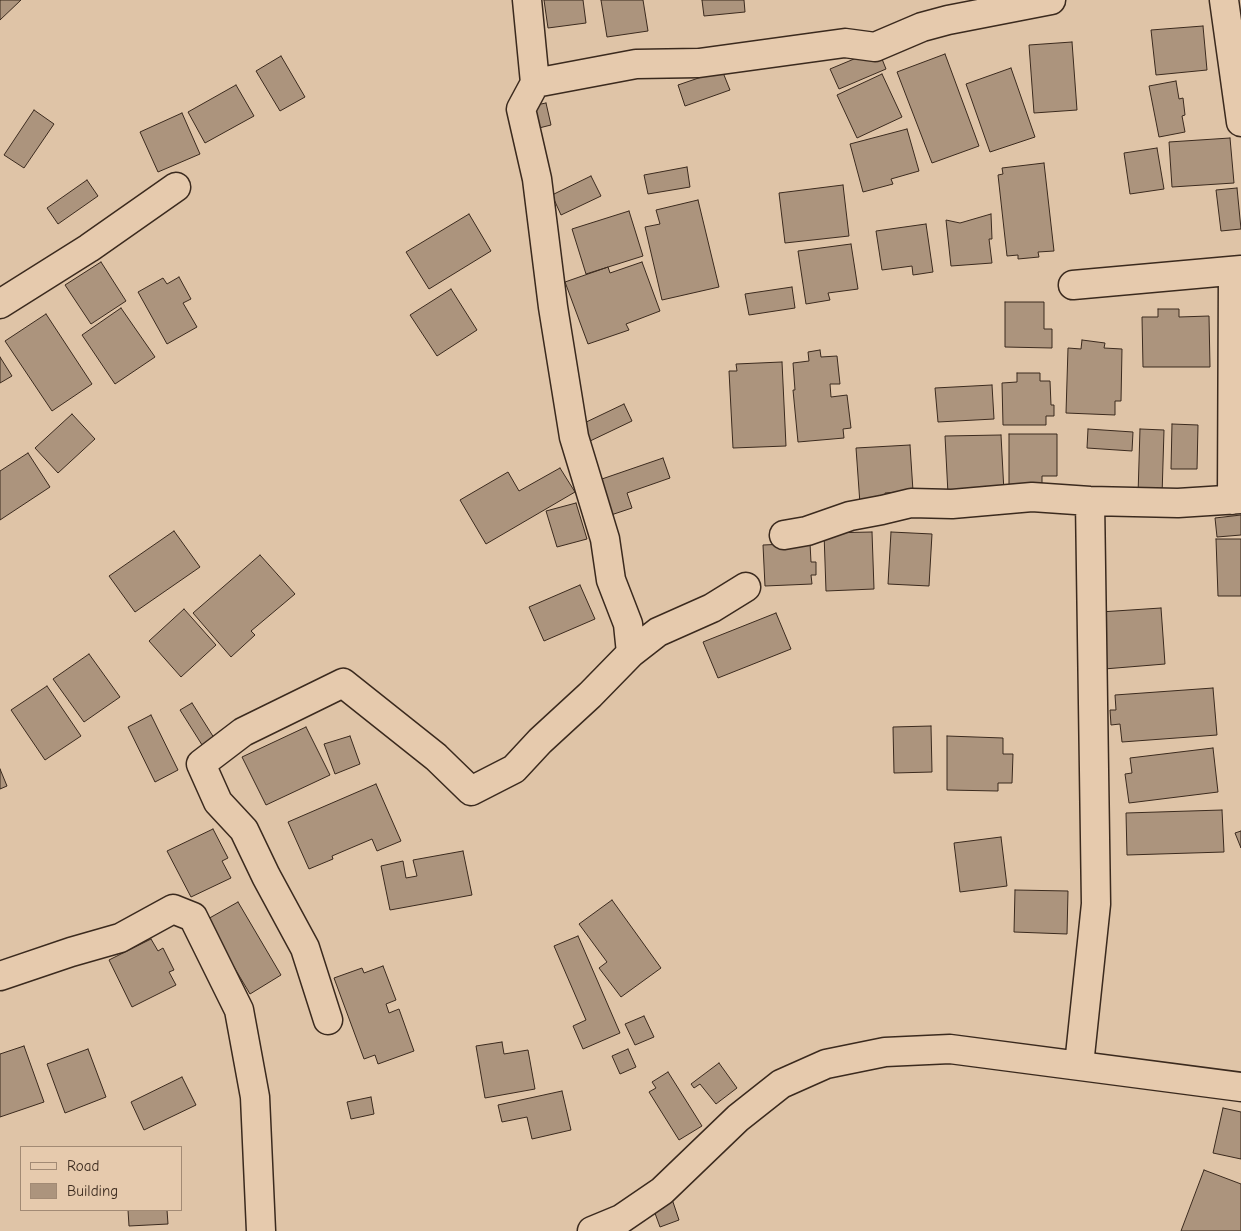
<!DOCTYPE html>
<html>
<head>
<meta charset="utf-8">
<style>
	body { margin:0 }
	#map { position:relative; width:1241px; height:1231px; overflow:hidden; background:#dfc4a7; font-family:"Comic Neue",sans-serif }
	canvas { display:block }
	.legend { position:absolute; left:20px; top:1146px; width:162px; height:65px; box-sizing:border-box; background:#e6caad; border:1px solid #a28a74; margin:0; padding:6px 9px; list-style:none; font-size:15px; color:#3b2a1e }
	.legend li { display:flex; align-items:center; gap:10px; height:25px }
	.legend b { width:25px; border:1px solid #a28a74 }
</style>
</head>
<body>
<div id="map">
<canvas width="1241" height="1231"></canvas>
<ul class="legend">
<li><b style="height:6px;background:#e6caad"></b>Road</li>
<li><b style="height:14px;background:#ac947d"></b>Building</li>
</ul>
</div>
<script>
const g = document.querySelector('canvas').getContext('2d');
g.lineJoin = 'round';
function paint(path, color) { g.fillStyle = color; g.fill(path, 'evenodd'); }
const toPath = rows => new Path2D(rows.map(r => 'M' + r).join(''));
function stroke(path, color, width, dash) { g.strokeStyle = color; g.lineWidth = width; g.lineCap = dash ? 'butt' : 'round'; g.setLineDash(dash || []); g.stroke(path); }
const building = toPath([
	[0,0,21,0,0,20,0,0],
	[544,0,583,0,586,23,548,28,544,0],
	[601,0,643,0,648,31,607,37,601,0],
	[702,0,744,0,745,12,704,16,702,0],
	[1203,26,1207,70,1156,75,1151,30,1203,26],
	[1072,42,1077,110,1034,113,1029,45,1072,42],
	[878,49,886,69,839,89,830,69,878,49],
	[945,54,979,146,932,163,897,72,945,54],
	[281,56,305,97,280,111,256,71,281,56],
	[1011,68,1035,137,990,152,966,84,1011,68],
	[722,70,730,90,685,106,678,85,722,70],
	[882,74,902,117,857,138,837,95,882,74],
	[1176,81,1179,99,1183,98,1185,115,1182,116,1185,132,1159,137,1149,86,1176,81],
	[236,85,254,116,205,143,188,112,236,85],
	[546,103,551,125,531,130,526,107,546,103],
	[34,110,54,124,24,168,4,155,34,110],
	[182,113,200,154,158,172,140,132,182,113],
	[907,129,919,171,891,179,893,184,863,192,850,144,907,129],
	[1230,138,1234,183,1172,187,1169,142,1230,138],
	[1157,148,1164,189,1130,194,1124,153,1157,148],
	[1044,163,1054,251,1038,252,1039,257,1018,259,1018,255,1007,256,998,175,1003,174,1002,168,1044,163],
	[687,167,690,187,648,194,644,175,687,167],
	[591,176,601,196,561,215,552,195,591,176],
	[87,180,98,196,58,224,47,208,87,180],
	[843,185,849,236,785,243,779,193,843,185],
	[1237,188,1241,229,1221,231,1216,190,1237,188],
	[698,200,719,287,662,300,645,227,660,224,656,210,698,200],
	[629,211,643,256,586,274,572,229,629,211],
	[469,214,491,251,429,289,406,252,469,214],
	[991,214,992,239,989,239,992,263,951,266,946,220,960,223,991,214],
	[926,224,933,272,913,275,912,266,882,270,876,231,926,224],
	[851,244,858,289,828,293,830,300,806,304,798,251,851,244],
	[101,262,126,301,91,324,65,285,101,262],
	[642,262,660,311,626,324,629,330,588,344,565,282,608,267,610,273,642,262],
	[179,277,191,299,183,303,197,327,167,344,138,292,163,278,167,284,179,277],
	[792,287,795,308,749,315,745,294,792,287],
	[451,289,477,330,437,356,410,315,451,289],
	[1005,302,1044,302,1044,329,1052,329,1052,348,1005,347,1005,302],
	[121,308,155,357,115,384,82,335,121,308],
	[1158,309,1179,309,1179,317,1209,316,1210,367,1143,367,1142,317,1158,317,1158,309],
	[46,314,92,384,52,411,5,341,46,314],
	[1082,340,1105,343,1104,348,1122,349,1121,401,1115,401,1115,415,1066,413,1068,348,1081,349,1082,340],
	[820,350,821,357,837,356,840,384,830,384,831,397,847,395,851,428,843,429,844,438,798,442,793,390,795,390,793,363,809,361,808,352,820,350],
	[0,357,12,376,0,383,0,357],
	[782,362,786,446,733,448,729,371,737,371,736,364,782,362],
	[1017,373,1040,373,1040,381,1050,381,1051,405,1054,405,1054,416,1046,416,1046,425,1003,425,1002,383,1017,382,1017,373],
	[992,385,994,419,938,422,935,388,992,385],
	[624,404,632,421,588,442,580,425,624,404],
	[72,414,95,439,58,473,35,448,72,414],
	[1172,424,1198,425,1197,469,1171,469,1172,424],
	[1088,429,1133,432,1132,451,1087,448,1088,429],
	[1140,429,1164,430,1162,496,1138,495,1140,429],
	[1009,434,1057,434,1057,476,1042,476,1042,489,1009,489,1009,434],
	[1001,435,1004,492,948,494,945,436,1001,435],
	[910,445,913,491,885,493,886,502,860,504,856,448,910,445],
	[28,453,50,487,0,520,0,471,28,453],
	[663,458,670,478,627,493,632,508,611,515,599,480,663,458],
	[560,468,575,492,486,544,460,500,508,472,519,491,560,468],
	[576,503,587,539,557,547,546,511,576,503],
	[1241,515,1241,535,1217,537,1215,518,1241,515],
	[174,531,200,567,135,612,109,576,174,531],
	[872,532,874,589,826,591,824,533,872,532],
	[891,532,932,534,929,586,888,584,891,532],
	[1216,539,1241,539,1241,596,1218,596,1216,539],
	[810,543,811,562,816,562,816,575,811,575,812,584,765,586,763,545,810,543],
	[260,555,295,594,251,631,255,635,231,657,193,613,260,555],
	[580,585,595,619,544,641,529,607,580,585],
	[1161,608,1165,664,1104,669,1100,612,1161,608],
	[184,609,216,645,181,677,149,641,184,609],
	[776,613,791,649,718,678,703,642,776,613],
	[89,654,120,697,84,722,53,679,89,654],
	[47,686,81,736,45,760,11,710,47,686],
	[1213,688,1217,735,1122,742,1120,724,1111,725,1110,710,1116,710,1115,695,1213,688],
	[192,703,216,741,204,748,180,710,192,703],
	[151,715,178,770,155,782,128,727,151,715],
	[931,726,932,772,894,773,893,727,931,726],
	[306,727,330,775,266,805,242,757,306,727],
	[350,736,360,764,335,774,324,744,350,736],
	[947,736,1003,738,1003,754,1013,754,1012,783,998,783,998,791,947,790,947,736],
	[1213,748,1218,792,1129,803,1125,774,1132,773,1130,758,1213,748],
	[0,769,7,786,0,789,0,769],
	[376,784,401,841,377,851,372,839,332,856,333,859,309,869,288,822,376,784],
	[1222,810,1224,852,1127,855,1126,813,1222,810],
	[213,829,228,858,222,861,231,878,191,897,167,851,213,829],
	[1241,831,1241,848,1235,833,1241,831],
	[1001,837,1007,886,960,892,954,843,1001,837],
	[463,851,472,895,390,910,381,866,403,861,406,878,417,876,413,860,463,851],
	[1015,890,1068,891,1067,934,1014,932,1015,890],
	[612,900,661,968,621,997,599,968,607,962,579,924,612,900],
	[238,902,281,975,250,994,206,920,238,902],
	[578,936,620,1033,583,1049,573,1026,586,1020,554,946,578,936],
	[151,939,158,951,163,948,174,970,169,972,176,985,132,1007,109,960,151,939],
	[383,966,396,1000,386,1004,389,1013,399,1009,414,1051,378,1064,375,1055,364,1059,334,978,362,968,364,973,383,966],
	[644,1016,654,1037,635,1045,625,1024,644,1016],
	[502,1042,504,1054,528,1050,535,1089,485,1098,476,1046,502,1042],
	[24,1046,44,1102,0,1117,0,1054,24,1046],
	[88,1049,106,1097,65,1113,47,1064,88,1049],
	[628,1049,636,1067,620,1074,612,1056,628,1049],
	[719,1063,737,1088,716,1104,700,1084,694,1088,691,1084,719,1063],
	[668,1072,702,1126,679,1140,649,1092,656,1088,652,1082,668,1072],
	[182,1077,196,1105,144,1130,131,1102,182,1077],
	[562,1091,571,1130,532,1139,527,1117,502,1122,498,1105,562,1091],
	[371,1097,374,1114,351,1119,347,1102,371,1097],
	[1223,1108,1241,1112,1241,1159,1213,1153,1223,1108],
	[1204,1170,1241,1184,1241,1231,1181,1231,1204,1170],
	[672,1199,679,1220,660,1227,652,1205,672,1199],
	[128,1210,167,1210,168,1224,129,1226,128,1210]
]);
const minor = toPath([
	[1224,0,1241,122],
	[535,83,636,64,699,63,845,43,875,47,922,27,948,20,1051,0],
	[1073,285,1241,270],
	[0,304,89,248,176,187],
	[1232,500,1233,271],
	[784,535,807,531,850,516,882,510,911,503,952,504,1032,497,1090,501,1178,503,1241,499],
	[631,653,658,632,712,608,746,587],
	[0,976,71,952,120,938,173,909,193,917,239,1010,255,1097,261,1231],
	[328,1020,305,948,266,876,244,830,218,802,201,764,243,732,343,683,436,757,471,791,514,769,540,741,590,695,631,653,628,624,611,580,605,539,574,437,553,307,537,179,521,109,535,83,527,0],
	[1079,1065,1096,904,1090,501],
	[592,1231,621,1219,662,1191,738,1118,781,1084,826,1064,885,1052,950,1049,1241,1087]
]);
paint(building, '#ac947d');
stroke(building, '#3b2a1e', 1);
stroke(minor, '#3b2a1e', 31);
stroke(minor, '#e6caad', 28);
</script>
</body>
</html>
